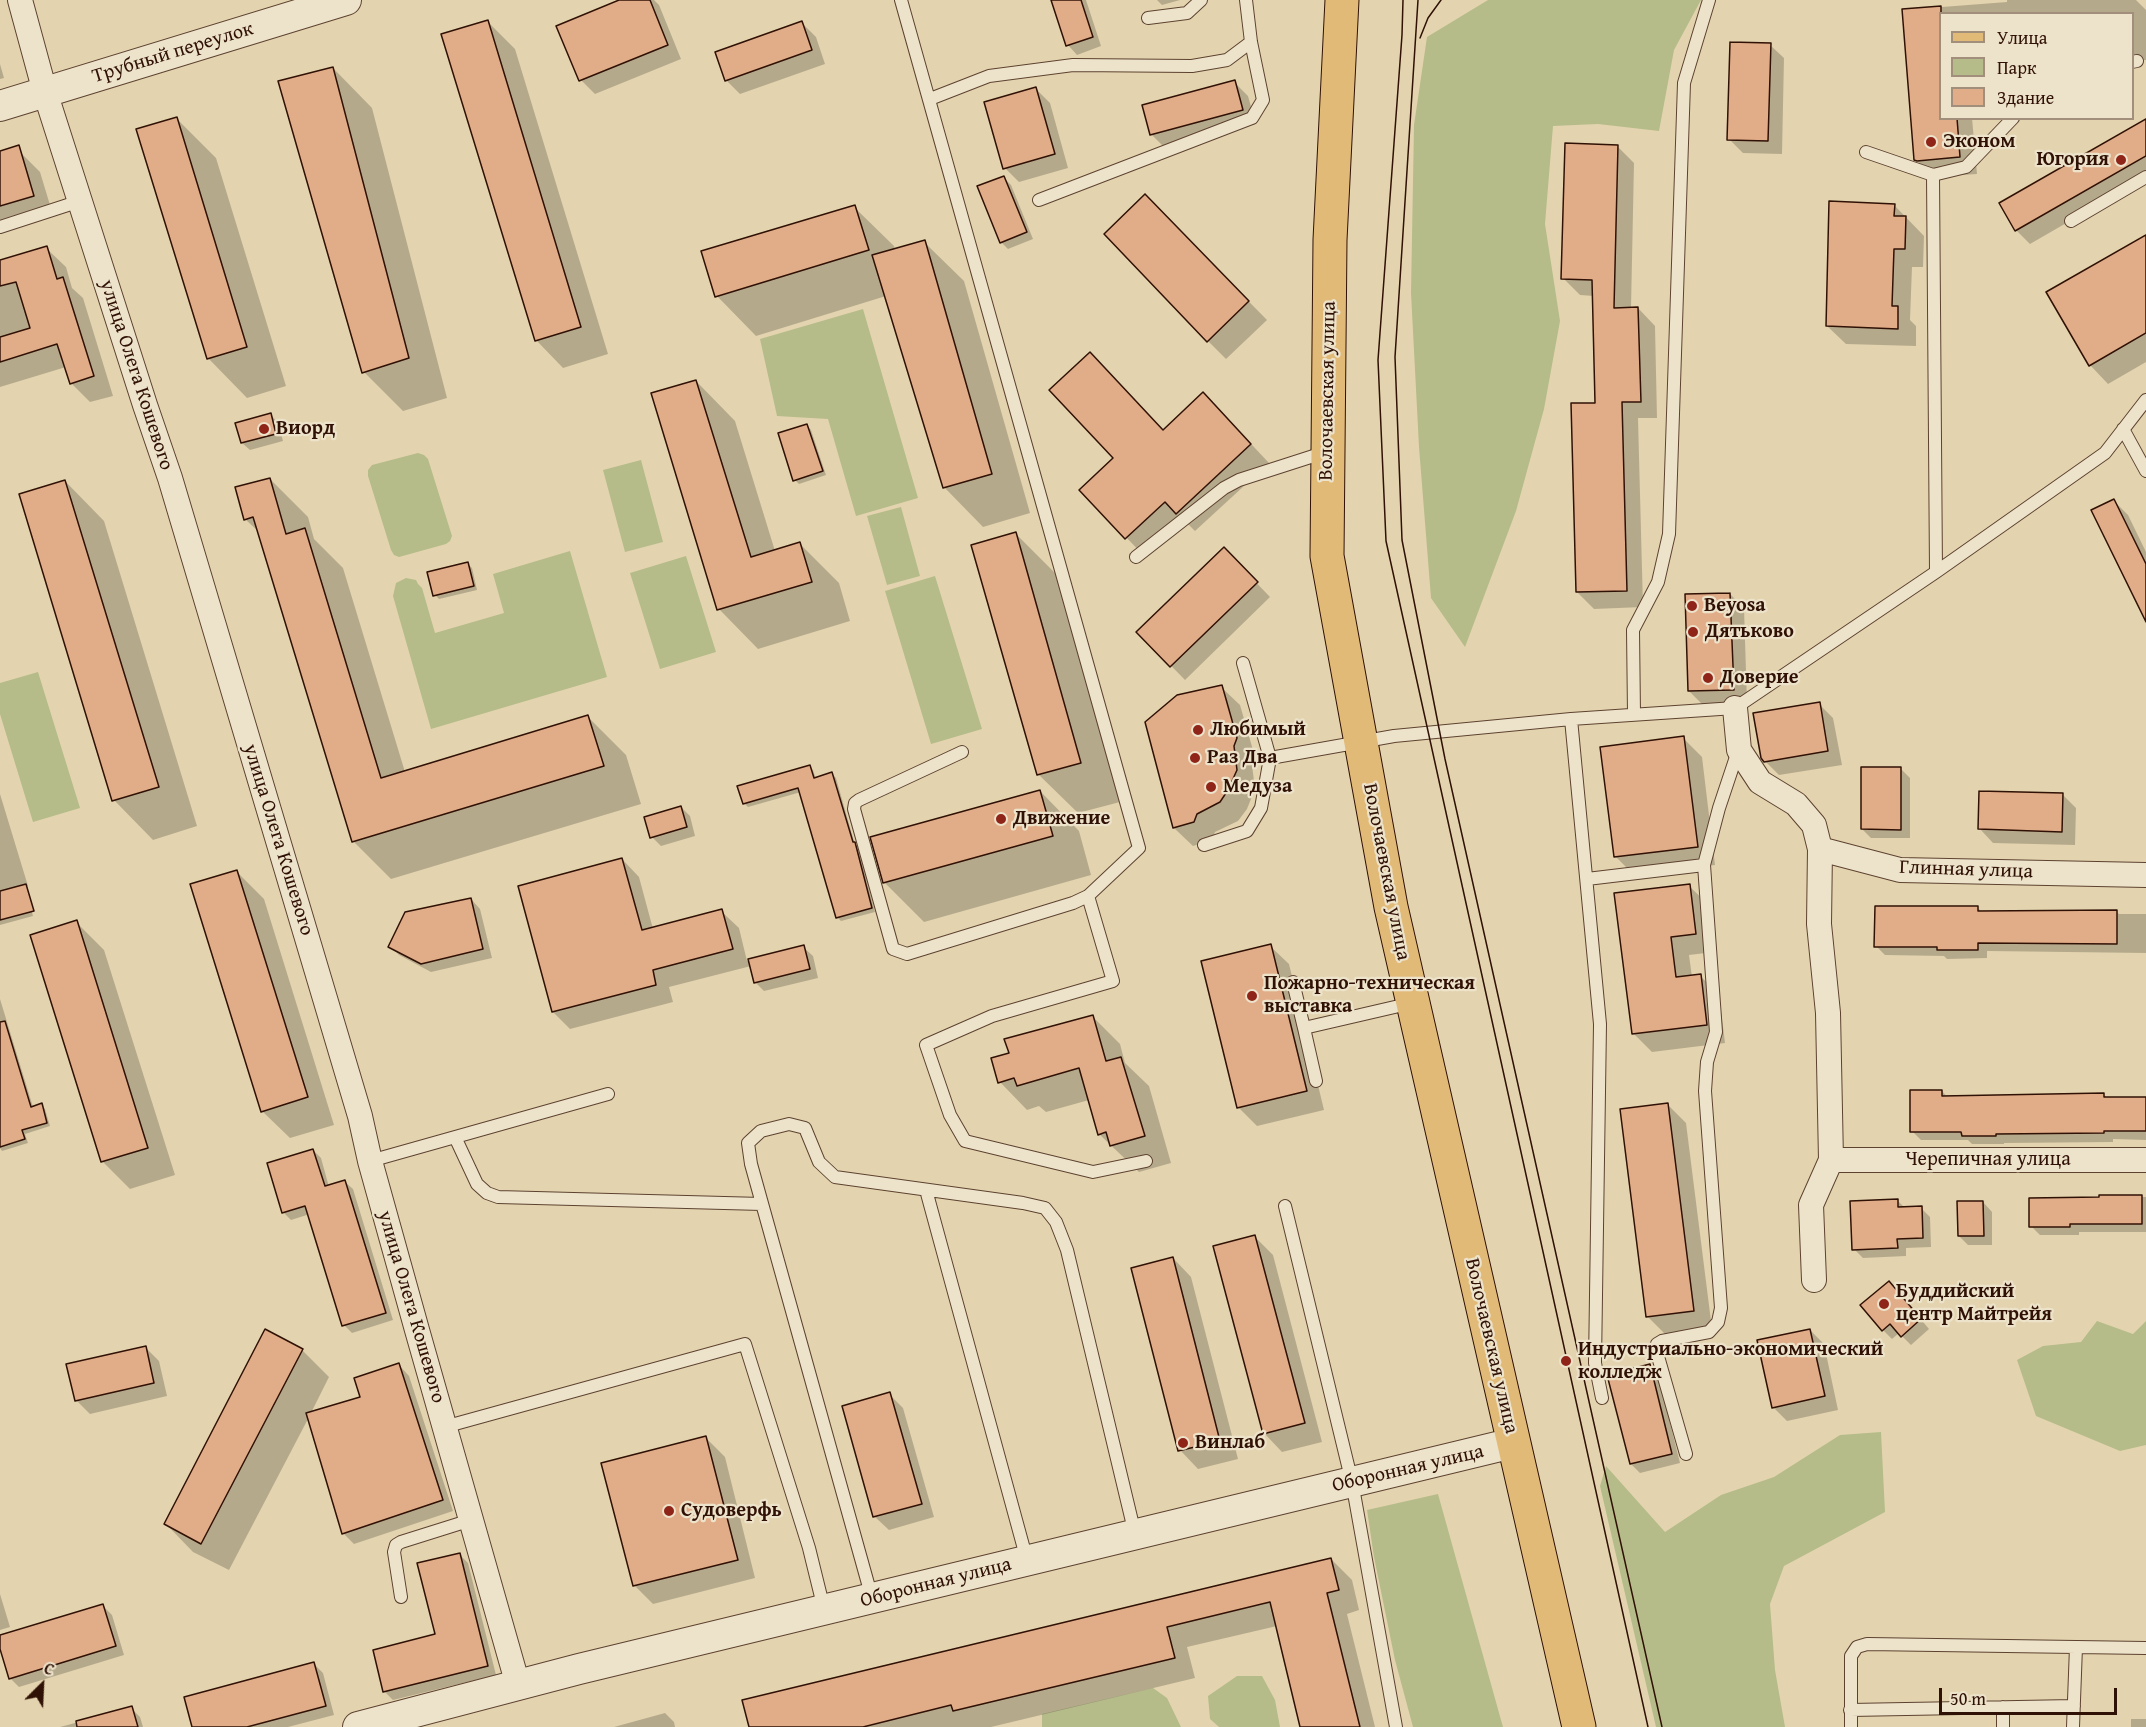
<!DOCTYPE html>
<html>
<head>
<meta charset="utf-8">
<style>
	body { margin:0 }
	#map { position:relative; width:2146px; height:1727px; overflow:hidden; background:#e3d4af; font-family:"Gentium Book Plus",serif }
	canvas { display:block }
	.legend { position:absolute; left:1939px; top:12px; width:195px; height:108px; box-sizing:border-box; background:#ede3cb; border:2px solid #a18f7c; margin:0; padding:8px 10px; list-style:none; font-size:18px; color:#301105 }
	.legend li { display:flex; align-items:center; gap:12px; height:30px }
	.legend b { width:30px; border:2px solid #a18f7c }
	.north { position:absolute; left:12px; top:1655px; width:60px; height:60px; -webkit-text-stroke:4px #ede3cb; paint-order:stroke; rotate:24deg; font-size:16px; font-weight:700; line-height:24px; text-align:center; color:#301105 }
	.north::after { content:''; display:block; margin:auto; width:21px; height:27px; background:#301105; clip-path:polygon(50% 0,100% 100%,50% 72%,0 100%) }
	.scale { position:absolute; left:1939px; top:1688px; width:178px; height:27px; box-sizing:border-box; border:3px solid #301105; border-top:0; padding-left:8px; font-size:18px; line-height:21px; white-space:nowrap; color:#301105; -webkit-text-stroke:4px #ede3cb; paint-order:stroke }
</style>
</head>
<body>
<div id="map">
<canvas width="2146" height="1727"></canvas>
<ul class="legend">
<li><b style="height:8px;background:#e2ba78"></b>Улица</li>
<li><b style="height:16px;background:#b5bc89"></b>Парк</li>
<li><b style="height:16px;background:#e1ac88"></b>Здание</li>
</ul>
<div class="north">С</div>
<div class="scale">50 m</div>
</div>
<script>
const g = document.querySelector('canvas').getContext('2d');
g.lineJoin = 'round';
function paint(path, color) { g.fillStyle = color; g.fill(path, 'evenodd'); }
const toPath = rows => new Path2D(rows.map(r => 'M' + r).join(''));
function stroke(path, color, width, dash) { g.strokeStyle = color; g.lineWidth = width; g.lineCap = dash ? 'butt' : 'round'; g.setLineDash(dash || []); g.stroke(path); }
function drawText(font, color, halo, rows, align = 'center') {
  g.font = font + ' "Gentium Book Plus",serif'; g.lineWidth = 4.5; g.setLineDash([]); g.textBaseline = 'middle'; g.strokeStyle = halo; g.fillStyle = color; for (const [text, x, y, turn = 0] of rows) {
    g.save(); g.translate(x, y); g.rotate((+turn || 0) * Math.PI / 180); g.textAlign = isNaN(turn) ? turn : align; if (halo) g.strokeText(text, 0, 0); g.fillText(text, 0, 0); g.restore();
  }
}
const green = toPath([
	[1488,0,1701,0,1674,50,1659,131,1598,124,1553,126,1545,224,1560,321,1544,409,1516,511,1465,647,1431,598,1419,447,1411,293,1414,125,1427,37],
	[863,309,918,498,856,516,828,419,777,416,760,339],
	[418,453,424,455,428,459,452,536,450,541,446,544,399,557,394,555,391,550,368,476,368,470,372,465],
	[641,460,663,542,625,552,603,470],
	[901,507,920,576,887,585,867,516],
	[570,551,607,677,431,729,393,596,396,583,406,578,416,580,418,584,422,588,435,633,504,613,493,574],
	[686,556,716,652,660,669,630,573],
	[935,576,982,729,931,744,885,591],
	[38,672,80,808,33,822,0,714,0,683],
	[2097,1321,2133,1334,2146,1321,2146,1445,2120,1451,2036,1416,2017,1360,2043,1346,2081,1342],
	[1881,1432,1885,1512,1784,1566,1770,1604,1775,1670,1785,1727,1656,1727,1600,1486,1606,1466,1665,1532,1721,1495,1774,1477,1840,1435],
	[1438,1494,1501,1720,1503,1727,1413,1727,1395,1660,1374,1557,1367,1510],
	[1237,1676,1262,1676,1275,1700,1280,1727,1219,1727,1210,1719,1208,1696],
	[1153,1688,1167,1698,1181,1727,1042,1727,1042,1714]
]);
const shadow = toPath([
	[623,0,654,0,659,5,681,59,595,94,581,80,558,27],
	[1053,0,1086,0,1101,46,1077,55,1068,45],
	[1157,0,1180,0,1162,5],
	[2007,0,2136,0,2146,10,2146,60,2132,61,2132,14,1940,14,1940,118,1972,118,1977,174,1933,177,1915,159,1903,10,2007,2],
	[487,21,515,49,608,354,563,368,536,340],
	[802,23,816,37,825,64,740,94,726,80],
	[1770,45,1784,58,1782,154,1743,153,1729,139],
	[0,64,4,78,0,79],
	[333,68,372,108,447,398,403,411,364,372],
	[1234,82,1248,96,1256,124,1165,148,1151,134],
	[1036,89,1050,103,1068,168,1019,182,1005,168],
	[176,118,216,158,286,386,247,398,208,358],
	[2146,120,2146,177,2030,244,2016,230],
	[1617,146,1634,163,1631,309,1638,308,1655,326,1657,418,1638,418,1643,607,1594,609,1577,592,1597,404,1594,296,1580,295,1563,278],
	[15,147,40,172,53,215,0,231,0,152],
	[1004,178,1011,185,1033,239,1008,249,1001,242],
	[1145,196,1267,320,1226,359,1208,341],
	[1894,205,1924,236,1923,267,1912,267,1910,320,1916,326,1916,346,1846,344,1827,326],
	[854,207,894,246,895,250,924,242,964,281,1030,513,983,527,944,487,886,296,756,336,717,296],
	[2146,236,2146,362,2108,384,2090,365],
	[46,248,66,267,72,288,83,298,113,396,90,402,71,383,66,367,0,387,0,262],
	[696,381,735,421,775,551,799,543,839,583,850,621,758,649,719,609],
	[1222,413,1269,463,1195,531,1184,520,1145,557,1081,490,1115,458,1164,431],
	[271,415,278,423,283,441,250,450,242,443],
	[807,425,811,430,826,475,799,484,795,480],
	[270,479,308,517,314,539,343,568,405,772,588,717,626,755,641,804,391,879,353,841,259,532,245,519],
	[65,481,104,521,197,826,153,840,114,800],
	[2114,501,2128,515,2146,552,2146,618],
	[1016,534,1055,573,1120,802,1078,813,1038,774],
	[1224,549,1270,597,1185,680,1138,632],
	[467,563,472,568,477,590,439,599,435,595],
	[1730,594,1744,608,1747,703,1703,705,1689,691],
	[1221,687,1240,705,1255,757,1252,765,1255,789,1247,809,1238,821,1215,832,1212,840,1193,846,1174,828],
	[1819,704,1833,718,1842,765,1779,775,1765,761],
	[1683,738,1702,757,1715,865,1634,875,1615,856],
	[809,766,813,770,816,779,832,774,836,778,855,845,858,847,875,912,841,921,837,917,801,792,748,807,744,803],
	[1901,769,1910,778,1910,838,1871,838,1862,829],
	[1040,791,1079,831,1091,875,924,922,885,883,872,838],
	[0,794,28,886,26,886,28,888,25,888,33,916,0,925],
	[2062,794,2076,808,2075,845,1993,843,1980,829],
	[681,807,690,816,695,836,661,846,652,837],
	[622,859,639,877,653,929,721,911,739,928,747,961,803,947,813,956,818,978,764,991,755,982,751,966,669,987,673,1002,570,1029,553,1012],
	[236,871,264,899,334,1125,290,1138,262,1111],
	[1689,886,1708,904,1714,952,1689,955,1692,977,1700,976,1719,994,1725,1043,1652,1052,1633,1033],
	[471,899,480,909,492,958,431,972,399,955,390,946],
	[1978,908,1982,912,2116,911,2119,914,2146,914,2146,953,1987,951,1987,958,1947,959,1944,956,1885,955,1876,946],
	[76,922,104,950,175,1175,130,1189,102,1161],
	[1270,946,1289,964,1324,1110,1257,1126,1238,1107],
	[0,999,33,1107,41,1105,45,1109,50,1126,25,1134,28,1143,2,1151,0,1148],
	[1092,1016,1120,1044,1125,1063,1149,1086,1171,1163,1139,1172,1099,1134,1089,1100,1046,1112,1039,1106,1027,1110,1000,1082,1011,1055],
	[1942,1091,1948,1098,2103,1094,2107,1098,2146,1099,2146,1140,2113,1139,2113,1142,2004,1143,2004,1144,1972,1144,1968,1140,1921,1140,1912,1131],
	[1668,1105,1686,1123,1712,1329,1666,1335,1647,1316],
	[313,1150,321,1158,329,1187,345,1182,353,1189,393,1320,352,1333,344,1325,310,1214,291,1220,283,1212],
	[2101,1197,2146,1197,2146,1232,2079,1232,2079,1235,2040,1235,2031,1226,2101,1199],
	[1898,1201,1905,1208,1921,1208,1930,1217,1931,1247,1906,1248,1906,1256,1863,1258,1854,1249],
	[1983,1202,1992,1212,1992,1245,1968,1245,1959,1236],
	[1255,1237,1273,1255,1322,1442,1282,1452,1264,1433],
	[1173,1258,1191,1277,1238,1459,1198,1469,1180,1450],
	[1898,1292,1929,1329,1911,1345,1899,1333,1892,1339,1883,1330],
	[1810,1330,1824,1344,1838,1410,1787,1421,1773,1407],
	[145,1347,159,1361,167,1396,90,1414,76,1400],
	[302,1350,329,1377,311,1413,362,1398,399,1365,409,1376,453,1511,354,1544,343,1533,309,1417,229,1570,193,1552,166,1524],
	[1649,1366,1658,1375,1680,1463,1640,1473,1631,1464],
	[889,1394,903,1408,934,1517,889,1530,875,1517],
	[706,1438,725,1457,755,1578,653,1604,634,1585],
	[459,1554,468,1563,496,1675,393,1700,384,1691,436,1636],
	[1331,1559,1352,1580,1359,1610,1347,1614,1375,1727,1302,1727,1277,1626,1187,1647,1195,1678,991,1727,751,1727],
	[0,1594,10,1627,0,1630],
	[103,1606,112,1615,124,1655,19,1687,10,1678,0,1644,0,1636],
	[314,1664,323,1673,334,1715,288,1727,194,1727],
	[131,1708,140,1717,143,1727,60,1727],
	[665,1713,674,1722,675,1727,614,1727],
	[2131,1719,2146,1719,2146,1727,2131,1727]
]);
const building = toPath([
	[619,0,650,0,668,45,579,81,556,26,619,0],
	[1051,0,1081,0,1093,37,1066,46,1051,0],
	[1941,6,1941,118,1957,118,1960,157,1917,161,1914,160,1902,9,1941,6],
	[488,20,581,327,535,341,441,34,488,20],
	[802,21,812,50,725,81,715,52,802,21],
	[1730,42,1771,43,1768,141,1727,140,1730,42],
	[333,67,409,358,362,373,278,81,333,67],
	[1235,80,1243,110,1150,135,1142,105,1235,80],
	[1036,87,1055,154,1003,169,984,102,1036,87],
	[177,117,247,347,207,359,136,129,177,117],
	[2146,119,2146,156,2015,231,1999,203,2146,119],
	[1565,143,1618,145,1614,308,1638,307,1641,402,1622,402,1627,591,1576,592,1571,403,1595,403,1592,280,1561,279,1565,143],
	[19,145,34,196,0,206,0,151,19,145],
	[1004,176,1027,232,1000,243,977,186,1004,176],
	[1145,194,1249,301,1207,342,1104,234,1145,194],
	[1829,201,1895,204,1894,216,1906,216,1905,249,1894,249,1892,306,1898,306,1898,329,1826,326,1829,201],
	[855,205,869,250,715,297,701,251,855,205],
	[2146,235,2146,333,2089,366,2046,292,2146,235],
	[925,240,992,474,943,488,872,255,925,240],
	[47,246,57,279,63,277,94,376,70,384,57,344,0,362,0,337,30,328,16,282,0,286,0,260,47,246],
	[1090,352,1163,430,1203,392,1251,444,1176,514,1165,502,1125,539,1079,490,1113,458,1049,390,1090,352],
	[696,380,751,557,800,542,812,582,717,610,651,393,696,380],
	[271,413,276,434,241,443,235,423,271,413],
	[807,424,823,471,793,481,778,433,807,424],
	[270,478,286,534,305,528,381,778,588,715,604,766,352,842,253,517,244,520,235,487,270,478],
	[65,480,159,787,112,801,19,494,65,480],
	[2114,499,2146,564,2146,622,2091,510,2114,499],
	[1016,532,1081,763,1037,775,971,545,1016,532],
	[1224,547,1258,582,1170,667,1136,632,1224,547],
	[468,562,474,586,433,596,427,572,468,562],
	[1730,593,1734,690,1688,691,1685,594,1730,593],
	[1222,685,1237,738,1234,746,1237,770,1228,790,1220,802,1197,814,1194,822,1173,828,1145,722,1177,695,1222,685],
	[1820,702,1828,751,1764,762,1761,758,1753,713,1820,702],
	[1684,736,1698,847,1614,857,1600,747,1684,736],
	[810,765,814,778,832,772,853,842,855,842,872,908,836,918,798,788,743,804,737,786,810,765],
	[1861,767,1901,767,1901,830,1861,829,1861,767],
	[1040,790,1053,836,883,883,870,837,1040,790],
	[1979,791,2063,793,2062,832,1978,829,1979,791],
	[681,806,687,827,650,838,644,817,681,806],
	[622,858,642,930,722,909,733,949,653,970,656,985,552,1012,518,886,622,858],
	[237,870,308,1097,261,1112,190,884,237,870],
	[26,884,34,911,0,920,0,891,26,884],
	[1690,884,1696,934,1671,937,1676,977,1701,974,1707,1025,1632,1034,1614,893,1690,884],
	[471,898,483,949,421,964,388,947,405,912,471,898],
	[1875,906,1978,906,1978,911,2117,910,2117,944,1978,943,1978,950,1937,950,1937,947,1874,947,1875,906],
	[77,920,148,1148,101,1162,30,935,77,920],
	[1271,944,1307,1091,1237,1108,1201,961,1271,944],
	[804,945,810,969,754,983,748,959,804,945],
	[1093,1015,1106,1061,1121,1057,1145,1136,1110,1146,1106,1132,1098,1135,1079,1068,1017,1086,1014,1078,998,1083,991,1058,1009,1053,1004,1039,1093,1015],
	[5,1021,31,1107,42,1103,47,1123,22,1130,25,1139,0,1147,0,1022,5,1021],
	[1910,1090,1942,1090,1942,1096,2104,1093,2104,1097,2146,1097,2146,1131,2104,1131,2104,1133,1996,1134,1996,1136,1962,1136,1961,1132,1910,1132,1910,1090],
	[1668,1103,1694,1311,1646,1317,1620,1109,1668,1103],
	[313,1149,325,1186,345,1180,386,1313,342,1326,305,1206,282,1213,267,1163,313,1149],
	[2099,1195,2142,1195,2142,1224,2070,1224,2070,1227,2029,1227,2029,1198,2099,1197,2099,1195],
	[1898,1199,1898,1207,1922,1206,1923,1238,1897,1239,1898,1248,1852,1250,1850,1201,1898,1199],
	[1957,1201,1983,1201,1984,1236,1958,1236,1957,1201],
	[1255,1235,1305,1423,1263,1434,1213,1246,1255,1235],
	[1173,1257,1220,1441,1178,1451,1131,1268,1173,1257],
	[1889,1281,1921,1319,1901,1337,1890,1324,1882,1331,1860,1305,1889,1281],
	[265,1329,303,1349,201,1544,164,1524,265,1329],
	[1810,1329,1825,1396,1772,1408,1757,1340,1810,1329],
	[146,1346,154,1383,75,1401,66,1364,146,1346],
	[399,1363,443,1500,342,1534,306,1413,360,1397,354,1378,399,1363],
	[1650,1364,1672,1454,1630,1464,1607,1375,1650,1364],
	[890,1392,922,1504,873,1517,842,1406,890,1392],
	[706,1436,738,1560,633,1586,601,1463,706,1436],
	[460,1553,488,1666,383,1692,373,1650,435,1634,417,1563,460,1553],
	[1331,1558,1339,1590,1327,1593,1360,1727,1300,1727,1270,1602,1167,1627,1175,1658,953,1711,951,1705,863,1727,749,1727,742,1700,1331,1558],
	[103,1604,116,1646,9,1679,0,1649,0,1635,103,1604],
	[314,1662,326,1706,247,1727,192,1727,184,1697,314,1662],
	[132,1706,138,1727,77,1727,76,1721,132,1706]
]);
const service = toPath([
	[901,0,1139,848,1088,896,1073,903,907,954,893,949,854,809,855,803,859,800,962,752],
	[1148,18,1187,13,1201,0],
	[2132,62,2137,61],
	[930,99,989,76,1073,65,1192,66,1227,60,1251,42],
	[1866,152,1933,175,1966,167,2013,118],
	[1933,175,1936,572],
	[1039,200,1252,118,1263,100,1251,42,1246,0],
	[2071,221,2146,177],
	[0,227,80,201],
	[2123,429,2146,471],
	[1136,557,1224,488,1239,480,1326,452],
	[1634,714,1633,630,1658,582,1669,534,1684,83,1709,0],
	[1571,719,1600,1024,1595,1363,1602,1398],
	[1270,758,1394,736,1571,719,1735,708,1936,572,2105,453,2146,400],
	[1204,845,1247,831,1261,808,1270,758,1243,663],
	[1587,879,1704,865],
	[1088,896,1113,981,992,1016,926,1045,950,1115,965,1141,1093,1172,1146,1161],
	[1293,982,1304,1028],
	[1316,1081,1304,1028,1412,1003],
	[455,1137,477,1184,487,1193,498,1197,762,1204],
	[370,1161,608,1094],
	[926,1190,1027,1560],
	[1285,1206,1352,1482,1396,1727],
	[444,1427,745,1344,809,1548,824,1609],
	[1686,1454,1657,1353,1657,1344,1662,1341,1709,1332,1718,1322,1721,1308,1705,1091,1707,1062,1716,1032,1704,865,1719,808,1738,751],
	[401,1597,394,1552,396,1545,401,1542,471,1520],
	[872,1598,751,1164,748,1143,761,1131,789,1124,805,1128,819,1162,835,1177,1023,1203,1045,1208,1056,1222,1067,1250,1135,1534],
	[1850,1710,2074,1706],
	[1851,1727,1851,1656,1857,1647,1867,1644,2146,1648],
	[2003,1727,2003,1707],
	[2073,1727,2076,1647]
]);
const minor = toPath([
	[20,0,45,92,145,405,170,478,360,1116,370,1161,417,1330,518,1685],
	[1735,708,1739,750,1760,782,1796,804,1814,825,1820,849,1900,870,2146,875],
	[1831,1160,2146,1160],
	[1814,1280,1811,1205,1831,1160,1828,1013,1819,924,1820,849]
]);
const tertiary = toPath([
	[0,106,346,0],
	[358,1727,579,1669,1513,1443]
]);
const primary = toPath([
	[1342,0,1330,240,1327,556,1391,907,1579,1727]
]);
const tram = toPath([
	[1403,0,1402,35,1378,360,1386,541,1648,1727],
	[1418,0,1395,357,1402,540,1445,759,1662,1727],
	[1420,38,1428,18,1441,0]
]);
const markers = [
	[1931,142,6,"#8f2418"],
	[2121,160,6,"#8f2418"],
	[264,429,6,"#8f2418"],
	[1692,606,6,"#8f2418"],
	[1693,632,6,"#8f2418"],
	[1708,678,6,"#8f2418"],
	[1198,730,6,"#8f2418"],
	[1195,758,6,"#8f2418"],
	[1211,787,6,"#8f2418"],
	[1001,819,6,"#8f2418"],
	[1252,996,6,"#8f2418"],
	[1884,1304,6,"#8f2418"],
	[1566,1361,6,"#8f2418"],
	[1183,1443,6,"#8f2418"],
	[669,1511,6,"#8f2418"]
];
const streetNames = [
	["Трубный переулок",173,53,-17],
	["улица Олега Кошевого",136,375,72],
	["Волочаевская улица",1328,391,-89],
	["улица Олега Кошевого",278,840,73],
	["Глинная улица",1966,870,2],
	["Волочаевская улица",1386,872,79],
	["Черепичная улица",1988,1160],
	["улица Олега Кошевого",411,1307,74],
	["Волочаевская улица",1491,1346,77],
	["Оборонная улица",1408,1469,-13],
	["Оборонная улица",936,1583,-14]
];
const poiNames = [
	["Эконом",1943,142],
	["Югория",2109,160,"right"],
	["Виорд",276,429],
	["Beyosa",1704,606],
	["Дятьково",1705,632],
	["Доверие",1720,678],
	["Любимый",1210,730],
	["Раз Два",1207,758],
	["Медуза",1223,787],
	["Движение",1013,819],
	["Пожарно-техническая",1264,984],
	["выставка",1264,1007],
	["Буддийский",1896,1292],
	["центр Майтрейя",1896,1315],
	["Индустриально-экономический",1578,1350],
	["колледж",1578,1373],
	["Винлаб",1195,1443],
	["Судоверфь",681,1511]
];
paint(green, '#b5bc89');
paint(shadow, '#0003');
paint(building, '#e1ac88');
stroke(building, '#301105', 1.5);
stroke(service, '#5d4230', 14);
stroke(minor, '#5d4230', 26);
stroke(tertiary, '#5d4230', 32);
stroke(primary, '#301105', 35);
stroke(service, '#ede3cb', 12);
stroke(minor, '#ede3cb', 24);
stroke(tertiary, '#ede3cb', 30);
stroke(primary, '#e2ba78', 33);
stroke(tram, '#301105', 1.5);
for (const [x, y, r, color] of markers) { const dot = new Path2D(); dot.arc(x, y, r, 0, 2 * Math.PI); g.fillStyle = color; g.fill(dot); stroke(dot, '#ede3cb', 2); }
drawText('20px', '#301105', '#ede3cb', streetNames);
drawText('bold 20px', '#301105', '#ede3cb', poiNames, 'left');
</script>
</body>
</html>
